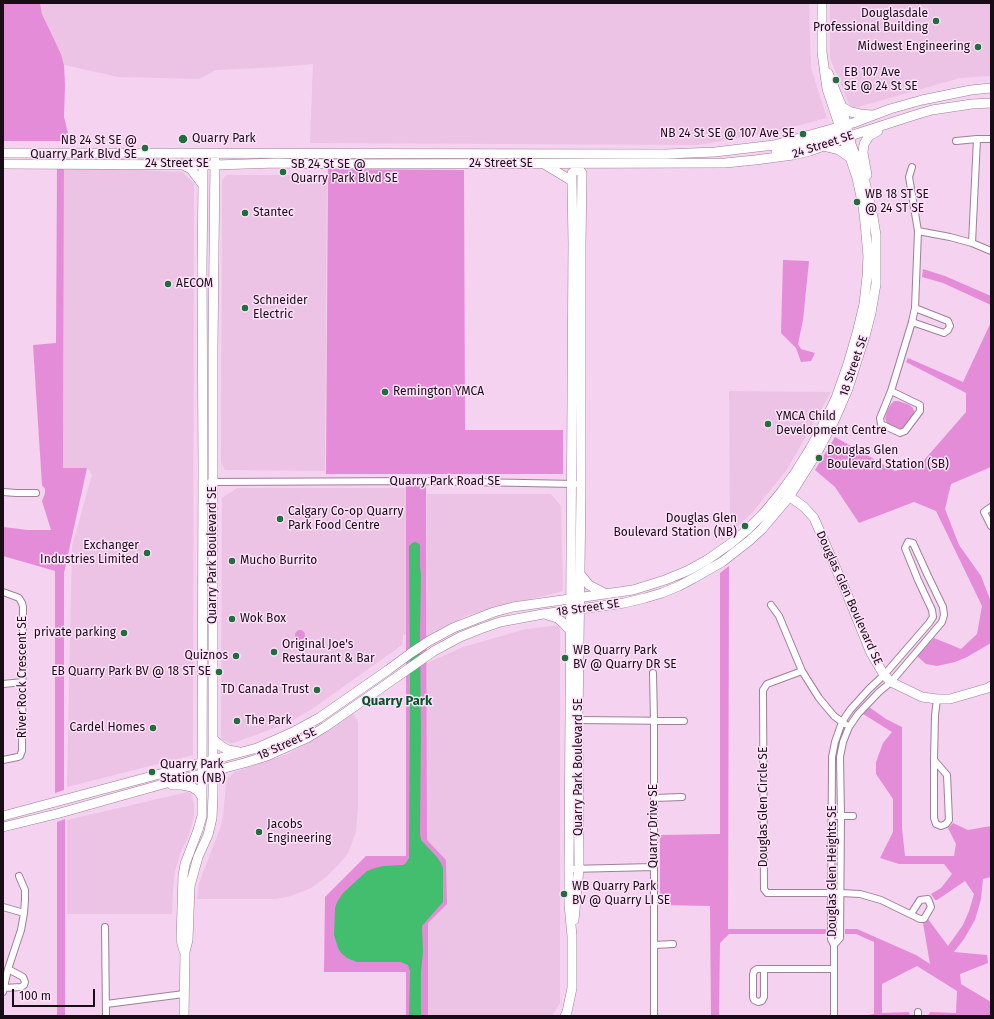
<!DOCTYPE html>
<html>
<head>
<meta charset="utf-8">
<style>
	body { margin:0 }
	#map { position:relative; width:994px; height:1019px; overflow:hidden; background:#f5d2ef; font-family:"Fira Sans",sans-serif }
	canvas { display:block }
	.frame { position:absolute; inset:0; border:4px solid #180c16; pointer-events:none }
	.scale { position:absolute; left:12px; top:989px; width:83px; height:18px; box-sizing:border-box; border:2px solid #180c16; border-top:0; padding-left:5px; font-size:12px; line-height:14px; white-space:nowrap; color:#180c16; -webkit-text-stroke:3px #ffe2f9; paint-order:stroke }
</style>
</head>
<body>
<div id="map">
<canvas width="994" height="1019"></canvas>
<div class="frame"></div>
<div class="scale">100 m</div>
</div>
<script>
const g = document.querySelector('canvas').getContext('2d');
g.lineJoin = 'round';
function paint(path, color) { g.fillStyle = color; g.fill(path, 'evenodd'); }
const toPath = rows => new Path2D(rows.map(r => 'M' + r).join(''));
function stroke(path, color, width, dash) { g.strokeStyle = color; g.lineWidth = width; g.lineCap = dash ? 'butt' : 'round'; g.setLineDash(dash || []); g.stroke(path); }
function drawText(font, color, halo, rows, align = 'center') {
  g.font = font + ' "Fira Sans",sans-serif'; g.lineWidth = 3; g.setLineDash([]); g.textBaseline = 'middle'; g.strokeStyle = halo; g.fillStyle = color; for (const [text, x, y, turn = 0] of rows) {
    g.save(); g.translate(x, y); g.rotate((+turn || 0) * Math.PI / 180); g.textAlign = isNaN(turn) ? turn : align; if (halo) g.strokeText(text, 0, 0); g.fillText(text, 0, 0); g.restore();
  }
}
const built = toPath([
	[40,3,809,3,811,68,827,118,773,132,698,145,310,143,313,64,278,67,216,70,199,79,119,77,64,65,61,54,42,14],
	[830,3,991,3,991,76,960,78,851,109,830,58],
	[64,167,182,172,194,183,193,755,67,787,72,546,92,475,87,468,63,468],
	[226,175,327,175,325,471,225,470,221,462,222,180],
	[729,391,831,392,788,468,752,513,721,541,722,529,730,528],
	[237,488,406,488,406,634,403,635,402,645,312,709,286,724,233,743,230,743,222,740,221,736,222,498],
	[427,494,551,494,561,506,563,591,468,615,427,638],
	[560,625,560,1003,552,1016,428,1016,428,923,446,904,427,841,427,663,463,647,526,629],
	[353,713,358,722,358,806,356,832,348,853,340,863,326,877,311,888,291,896,276,899,197,899,199,883,221,826,223,817,226,782,228,778,235,772,287,754,308,743],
	[188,792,191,793,194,805,194,815,189,835,180,854,175,871,173,890,172,914,67,914,67,820]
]);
const green = toPath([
	[3,3,40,3,42,14,61,54,64,65,65,85,64,117,70,141,3,141],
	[57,167,64,167,63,468,87,468,64,573,64,790,55,793,55,571,3,556,3,527,28,530,51,530,42,501,45,493,45,489,42,485,33,345,56,343],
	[328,169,464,170,465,430,563,430,563,474,326,474],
	[783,260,809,261,803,320,798,344,801,349,815,353,811,361,801,362,796,348,781,333],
	[923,269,945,276,991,296,991,305,943,283,922,277],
	[991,322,991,467,951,484,945,509,959,545,981,576,991,602,991,643,967,657,955,662,937,666,926,664,917,656,934,638,961,649,977,634,982,606,936,511,914,502,859,523,835,487,815,470,835,437,895,471,919,466,966,412,966,393,906,362,908,358,963,382],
	[894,401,898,401,910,405,913,408,914,411,914,414,911,419,903,428,901,429,892,427,888,425,886,421,885,418,888,409,891,404],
	[410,485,426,485,427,840,446,860,447,904,428,923,428,1016,406,1016,406,972,324,972,325,897,366,856,406,856,406,486],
	[729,566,728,929,826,929,826,934,729,934,720,943,719,1016,711,1016,710,906,660,905,660,835,720,834,720,573],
	'295 635a5 5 0 1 1 10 0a5 5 0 1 1-10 0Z',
	[869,707,886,719,902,727,902,828,905,856,954,856,956,844,948,828,953,823,968,830,991,826,991,877,983,879,981,899,975,920,964,939,954,952,987,955,988,963,960,974,961,984,991,1002,991,1016,928,1016,930,1012,956,1013,957,991,917,966,882,984,882,1013,909,1012,910,1016,863,1016,874,1014,874,942,856,934,845,934,845,929,857,929,916,955,930,964,923,923,926,922,928,919,948,946,963,925,969,911,974,894,965,881,937,900,935,900,931,894,941,888,952,874,944,864,899,864,880,858,893,832,893,799,876,774,876,762,883,743,892,732,863,714],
	[65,819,65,1016,57,1016,57,822]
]);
const water = toPath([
	[415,542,418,543,420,545,420,567,421,574,420,635,421,731,420,834,421,840,437,857,441,863,443,868,443,902,422,926,423,952,421,972,421,1016,409,1016,410,971,408,965,401,962,357,962,347,958,341,953,338,948,334,935,335,908,337,902,343,893,367,871,372,869,383,866,403,865,406,863,409,858,410,675,409,546,412,543]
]);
const street = toPath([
	[956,141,977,139],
	[918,231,950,237,972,243,991,251],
	[972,243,977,139,991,139],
	[912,322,944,333,948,330,950,326,948,321,915,308],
	[891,391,920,405,920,411,905,431,900,433,881,424,880,418,891,391,912,322,915,308,918,231,909,177,912,167],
	[210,482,422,481,575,484],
	[3,492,16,493,36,493],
	[991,507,984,512,991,526],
	[908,542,913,543,928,576,943,607,944,615,942,622,891,682,879,692,858,714,849,727,843,742,840,757,841,816,840,938,834,945,831,939,831,931,832,757,835,742,842,722,850,710,869,689,884,675,929,623,933,617,932,610,918,580,905,548,908,542],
	[3,592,14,596,19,598,22,603,23,607,22,751,20,756,18,757,3,760],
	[771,605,779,616,802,671,819,698,834,716,845,724],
	[802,671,767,684,763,690,764,889,767,893,841,893,860,894,881,900,920,919,924,919,931,907,928,899,920,900,911,914],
	[653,673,654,721,654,1016],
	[3,684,23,682],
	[575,720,684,721],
	[934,760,947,775,949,820,946,824,941,826,936,824,934,818,934,760,935,715,937,699],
	[654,798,682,797],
	[832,816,853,816],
	[569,869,654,867],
	[19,876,25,890,25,900,24,913],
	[3,907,24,913,21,930,8,969,3,992],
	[105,927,106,1016],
	[654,945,673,944],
	[764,969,764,997,762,1001,758,1002,754,1000,753,997,753,975,754,971,757,969,834,969],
	[4,988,21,987,24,985,25,982,23,977,8,969],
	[106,1004,184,994],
	[834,1016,834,945],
	[918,1016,918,1012]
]);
const secondary = toPath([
	[842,107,851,112,860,114,871,115],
	[823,146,839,150,849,157],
	[776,152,801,146,841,133,844,132,845,130],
	[3,153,666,154,715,152,774,145,792,140,853,123,890,109,922,100,971,90,991,88],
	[3,164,215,165,277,163,332,164,725,163,755,160,793,155,810,151,856,134,915,115,932,110,972,104,991,103],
	[544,164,572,181],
	[183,165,191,169,203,185],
	[867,175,863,153,864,144,869,136,878,131],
	[786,494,804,507,814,518,847,594,871,653,884,675,891,682,922,697,937,699,950,699,988,688,991,686],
	[580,574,589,585,606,594],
	[547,615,557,618,561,621,570,630],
	[213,739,221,746,228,750,239,752],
	[172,785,182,785,192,787,198,791,202,797],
	[3,816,257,748,295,731,319,718,388,670,411,653,429,641,453,628,494,612,513,607,633,590,665,580,687,571,707,560,730,544,747,530,763,514,782,491,795,473,810,449,824,423,836,398,848,364,857,333,864,304,867,277,868,256,865,222,863,206,857,178,827,89,822,52,822,3],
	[3,827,60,813,163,784,244,763,267,756,307,738,325,727,434,651,460,637,480,629,500,622,543,614,624,603,645,598,662,593,679,586,694,578,722,562,749,541,762,529,789,497,818,451,834,421,848,389,865,336,871,313,876,284,876,235,873,217,865,182,851,144,842,107,828,73],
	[574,920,579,869,578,720,581,492,581,245,582,173,578,169,578,165],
	[184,951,181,940,183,876,185,864,198,830,202,816,202,797,203,467,202,267,203,185,203,159],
	[184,1016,185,952,188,940,190,886,198,857,208,835,212,818,213,795,213,348,215,160],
	[565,1016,567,1012,572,988,572,936,569,904,569,869,573,243,572,181,572,173,578,169]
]);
const markers = [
	[936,21,4,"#216e3d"],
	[978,47,4,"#216e3d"],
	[836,80,4,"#216e3d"],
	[803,134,4,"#216e3d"],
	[183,139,5,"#216e3d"],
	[145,148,4,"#216e3d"],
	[283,172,4,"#216e3d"],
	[857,202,4,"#216e3d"],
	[245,213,4,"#216e3d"],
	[168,284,4,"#216e3d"],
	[245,308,4,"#216e3d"],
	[385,392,4,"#216e3d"],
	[768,424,4,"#216e3d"],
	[819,458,4,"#216e3d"],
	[280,519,4,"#216e3d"],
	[745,526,4,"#216e3d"],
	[147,553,4,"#216e3d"],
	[232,561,4,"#216e3d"],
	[232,619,4,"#216e3d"],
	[124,633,4,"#216e3d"],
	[274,652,4,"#216e3d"],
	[236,656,4,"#216e3d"],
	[565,658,4,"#216e3d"],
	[219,672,4,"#216e3d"],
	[317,690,4,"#216e3d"],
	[237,721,4,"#216e3d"],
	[153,728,4,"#216e3d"],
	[152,772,4,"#216e3d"],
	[259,832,4,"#216e3d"],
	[564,894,4,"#216e3d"]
];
const poiNames = [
	["Douglasdale",928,14,"right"],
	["Professional Building",928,28,"right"],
	["Midwest Engineering",970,47,"right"],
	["EB 107 Ave",844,73],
	["SE @ 24 St SE",844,87],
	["NB 24 St SE @ 107 Ave SE",795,134,"right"],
	["Quarry Park",192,139],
	["NB 24 St SE @",137,141,"right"],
	["Quarry Park Blvd SE",137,155,"right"],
	["SB 24 St SE @",291,165],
	["Quarry Park Blvd SE",291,179],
	["WB 18 ST SE",865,195],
	["@ 24 ST SE",865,209],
	["Stantec",253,213],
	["AECOM",176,284],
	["Schneider",253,301],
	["Electric",253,315],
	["Remington YMCA",393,392],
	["YMCA Child",776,417],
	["Development Centre",776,431],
	["Douglas Glen",827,451],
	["Boulevard Station (SB)",827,465],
	["Calgary Co-op Quarry",288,512],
	["Park Food Centre",288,526],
	["Douglas Glen",737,519,"right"],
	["Boulevard Station (NB)",737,533,"right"],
	["Exchanger",139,546,"right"],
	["Industries Limited",139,560,"right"],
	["Mucho Burrito",240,561],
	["Wok Box",240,619],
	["private parking",116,633,"right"],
	["Original Joe's",282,645],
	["Restaurant & Bar",282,659],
	["WB Quarry Park",573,651],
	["BV @ Quarry DR SE",573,665],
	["Quiznos",228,656,"right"],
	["EB Quarry Park BV @ 18 ST SE",211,672,"right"],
	["TD Canada Trust",309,690,"right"],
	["The Park",245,721],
	["Cardel Homes",145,728,"right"],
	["Quarry Park",160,765],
	["Station (NB)",160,779],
	["Jacobs",267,825],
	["Engineering",267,839],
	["WB Quarry Park",572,887],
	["BV @ Quarry LI SE",572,901]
];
const streetNames = [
	["24 Street SE",823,145,-18],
	["24 Street SE",177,164],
	["24 Street SE",501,164],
	["18 Street SE",854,366,-71],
	["Quarry Park Road SE",445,482],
	["Quarry Park Boulevard SE",213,555,-90],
	["Douglas Glen Boulevard SE",849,598,66],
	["18 Street SE",588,608,-8],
	["River Rock Crescent SE",23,677,-90],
	["18 Street SE",287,744,-24],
	["Quarry Park Boulevard SE",579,767,-90],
	["Douglas Glen Circle SE",764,807,-90],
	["Quarry Drive SE",654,826,-90],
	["Douglas Glen Heights SE",833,871,-90]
];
const neighbourhoodNames = [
	["Quarry Park",397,701]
];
paint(built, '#ecc3e5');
paint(green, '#e58cd9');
paint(water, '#43be6f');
stroke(street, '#9f7f99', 8);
stroke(secondary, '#9f7f99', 10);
stroke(street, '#fff', 6);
stroke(secondary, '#fff', 9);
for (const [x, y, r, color] of markers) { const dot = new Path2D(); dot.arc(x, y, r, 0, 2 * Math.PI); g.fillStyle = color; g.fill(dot); stroke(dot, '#ffe2f9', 1.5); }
drawText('12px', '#180c16', '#ffe2f9', poiNames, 'left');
drawText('12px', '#180c16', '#ffe2f9', streetNames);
drawText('bold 13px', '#035327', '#ffe2f9', neighbourhoodNames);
</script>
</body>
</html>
